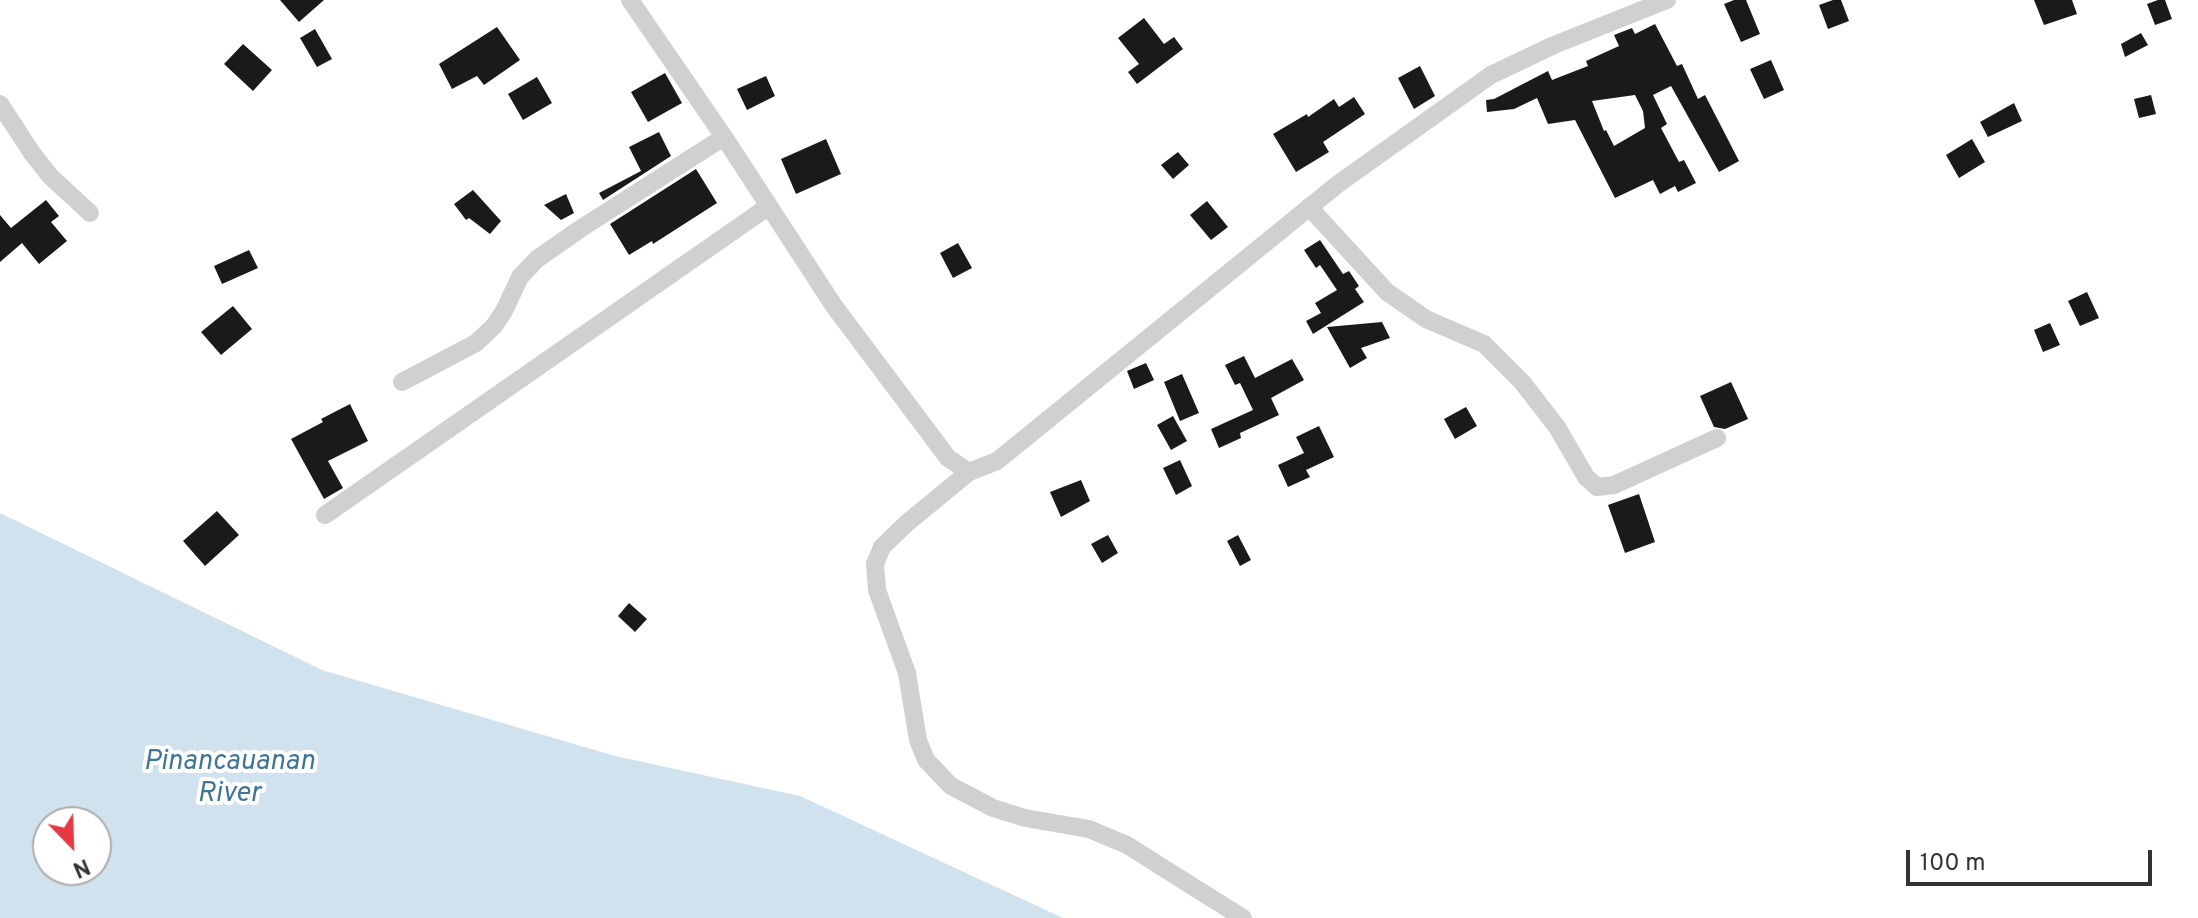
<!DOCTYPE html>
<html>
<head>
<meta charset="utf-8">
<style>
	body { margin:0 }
	#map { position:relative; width:2198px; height:918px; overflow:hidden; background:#fff; font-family:Overpass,sans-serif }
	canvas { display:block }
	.north { position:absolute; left:32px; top:806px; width:80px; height:80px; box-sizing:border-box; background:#fff; border:2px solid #adadad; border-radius:50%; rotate:157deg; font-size:22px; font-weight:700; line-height:32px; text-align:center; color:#333 }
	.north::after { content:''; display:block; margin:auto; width:28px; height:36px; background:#e63946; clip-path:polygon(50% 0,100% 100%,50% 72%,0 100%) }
	.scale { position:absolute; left:1906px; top:850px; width:246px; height:36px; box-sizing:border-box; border:4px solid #333; border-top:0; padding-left:10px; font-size:24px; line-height:28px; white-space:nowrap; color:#333; -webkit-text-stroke:6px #fff; paint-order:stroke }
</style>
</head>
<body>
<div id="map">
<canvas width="2198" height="918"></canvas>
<div class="north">N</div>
<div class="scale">100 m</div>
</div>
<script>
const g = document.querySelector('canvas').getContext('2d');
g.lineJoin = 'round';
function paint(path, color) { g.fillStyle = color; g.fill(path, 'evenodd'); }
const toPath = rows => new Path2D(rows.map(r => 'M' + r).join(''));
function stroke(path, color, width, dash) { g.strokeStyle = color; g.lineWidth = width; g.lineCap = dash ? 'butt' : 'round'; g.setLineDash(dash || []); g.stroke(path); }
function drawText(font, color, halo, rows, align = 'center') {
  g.font = font + ' Overpass,sans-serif'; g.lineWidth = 8; g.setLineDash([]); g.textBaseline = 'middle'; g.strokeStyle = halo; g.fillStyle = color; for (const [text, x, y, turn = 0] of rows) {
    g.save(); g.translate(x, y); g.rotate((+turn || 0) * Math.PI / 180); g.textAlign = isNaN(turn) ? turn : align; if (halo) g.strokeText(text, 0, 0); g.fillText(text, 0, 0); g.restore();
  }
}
const water = toPath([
	[0,513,322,670,615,756,800,796,1063,918,0,918],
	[48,822,96,822,96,870,48,870]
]);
const building = toPath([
	[280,0,324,0,299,22],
	[1734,0,1746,0,1760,34,1741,42,1724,4],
	[1833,0,1841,0,1849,21,1828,29,1819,5],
	[2034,0,2072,0,2077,14,2044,25],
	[2158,0,2165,0,2172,19,2155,25,2147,4],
	[1144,18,1164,44,1174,37,1183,49,1137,84,1128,72,1139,64,1118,38],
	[1655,24,1677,66,1682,64,1698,99,1705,95,1739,161,1719,172,1671,86,1653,95,1667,124,1661,128,1679,162,1684,160,1696,183,1678,192,1675,186,1660,194,1653,180,1615,198,1575,120,1548,124,1537,98,1514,109,1487,112,1486,100,1494,99,1548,71,1552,80,1588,66,1586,61,1619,46,1614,35,1632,28,1635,34],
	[1635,95,1643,111,1645,128,1614,146,1606,130,1604,131,1592,101],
	[497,27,520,60,484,85,477,76,452,89,439,64],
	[315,29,332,59,317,67,300,38],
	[2141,33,2148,45,2125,57,2121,44],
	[243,44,272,70,253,91,224,64],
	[1771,60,1784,90,1764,99,1750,69],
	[1420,66,1435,96,1414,109,1398,78],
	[665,73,682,103,648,122,631,92],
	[766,76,775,96,747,110,737,89],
	[537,77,552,103,523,120,508,94],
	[2151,95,2156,114,2139,118,2134,99],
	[1354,97,1365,114,1323,142,1329,152,1296,172,1273,134,1307,114,1308,117,1334,99,1339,107],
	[2014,103,2022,121,1988,137,1980,122],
	[659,132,671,156,603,200,599,193,641,171,629,147],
	[826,139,841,174,796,194,781,159],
	[1972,139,1985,162,1959,178,1946,155],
	[1178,152,1189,165,1173,179,1161,165],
	[696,169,717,203,653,244,652,241,629,255,610,224],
	[473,190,501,221,490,234,469,218,466,220,454,204],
	[566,194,574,213,561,220,544,205],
	[46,200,59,216,51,222,67,241,39,264,22,243,0,262,0,215,11,228],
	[1207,201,1228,227,1211,240,1190,215],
	[1320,240,1343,274,1349,271,1359,286,1355,289,1364,302,1313,334,1306,321,1321,313,1315,303,1337,290,1320,265,1316,268,1304,250],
	[958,243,972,268,953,278,940,253],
	[249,250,258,268,222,284,214,266],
	[2087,292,2099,318,2080,326,2068,301],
	[233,306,252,329,221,355,201,332],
	[1382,322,1390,338,1361,348,1367,358,1350,368,1327,327],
	[2050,323,2060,345,2043,352,2034,330],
	[1244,356,1255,378,1292,359,1304,380,1271,398,1279,415,1240,433,1241,438,1219,448,1211,429,1253,410,1240,383,1235,385,1225,365],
	[1146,363,1154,380,1134,389,1127,371],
	[1182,374,1199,413,1180,421,1164,382],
	[1731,382,1748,419,1725,429,1714,427,1700,396],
	[350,404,368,441,328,461,343,488,324,499,291,439,323,422,321,419],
	[1466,407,1477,426,1455,439,1444,419],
	[1173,416,1187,441,1171,450,1157,425],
	[1319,426,1334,457,1306,470,1310,477,1288,487,1278,465,1304,453,1296,437],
	[1180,460,1192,486,1176,495,1163,468],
	[1081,480,1090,501,1061,517,1050,492],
	[1639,494,1655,542,1625,553,1608,505],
	[217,511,239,535,205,566,183,541],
	[1108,535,1118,553,1102,563,1091,544],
	[1238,535,1251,560,1240,566,1227,541],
	[629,603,647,619,635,632,618,616]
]);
const minor = toPath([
	[630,0,724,137,834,306,948,458,969,472,997,461,1338,184,1491,75,1554,45,1667,0],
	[0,104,32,153,50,176,90,213],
	[1309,207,1387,292,1426,319,1484,344,1522,382,1557,427,1586,477,1597,487,1614,485,1717,438],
	[402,382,476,343,494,326,504,311,520,277,537,259,580,229,724,137],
	[969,472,907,523,882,547,875,564,877,590,907,673,918,740,926,760,951,786,993,808,1025,818,1089,829,1127,845,1243,918],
	[325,515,769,206]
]);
const waterNames = [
	["Pinancauanan",229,763],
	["River",229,795]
];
paint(water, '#cfe2ee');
paint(building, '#1a1a1a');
stroke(minor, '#d0d0d0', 18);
drawText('italic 28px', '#3f7597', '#fff', waterNames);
</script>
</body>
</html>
